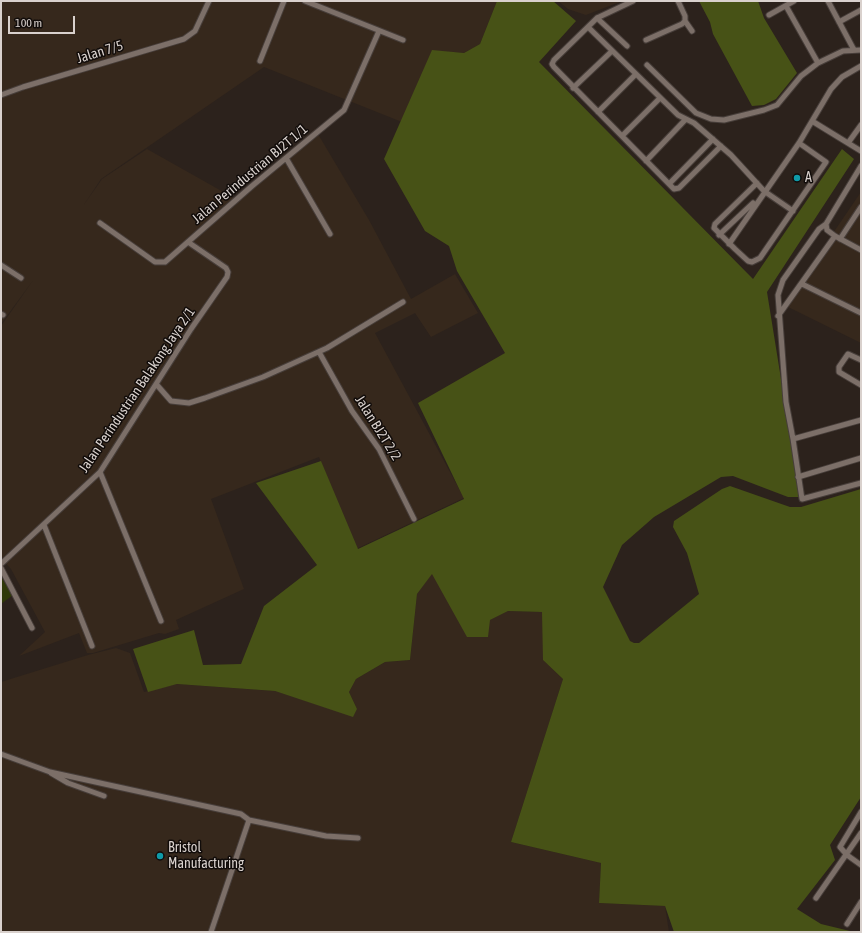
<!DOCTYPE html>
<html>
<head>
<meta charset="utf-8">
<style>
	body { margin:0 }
	#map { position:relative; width:862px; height:933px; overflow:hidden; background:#2c221c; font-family:"Asap Condensed",sans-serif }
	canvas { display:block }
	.frame { position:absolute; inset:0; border:2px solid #d9d1cd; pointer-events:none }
	.scale { position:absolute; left:8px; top:16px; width:67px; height:18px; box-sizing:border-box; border:2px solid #d9d1cd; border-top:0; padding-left:5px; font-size:12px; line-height:14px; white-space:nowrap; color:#d9d1cd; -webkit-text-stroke:3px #110c0a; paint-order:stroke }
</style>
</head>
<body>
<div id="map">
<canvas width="862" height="933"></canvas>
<div class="frame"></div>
<div class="scale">100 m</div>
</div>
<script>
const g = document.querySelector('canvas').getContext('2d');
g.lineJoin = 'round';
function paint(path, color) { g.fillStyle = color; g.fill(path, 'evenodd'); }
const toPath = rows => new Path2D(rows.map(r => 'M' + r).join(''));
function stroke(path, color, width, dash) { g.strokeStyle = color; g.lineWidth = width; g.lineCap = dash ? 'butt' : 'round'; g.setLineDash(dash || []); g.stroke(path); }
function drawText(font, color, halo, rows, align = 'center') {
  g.font = font + ' "Asap Condensed",sans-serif'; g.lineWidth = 3; g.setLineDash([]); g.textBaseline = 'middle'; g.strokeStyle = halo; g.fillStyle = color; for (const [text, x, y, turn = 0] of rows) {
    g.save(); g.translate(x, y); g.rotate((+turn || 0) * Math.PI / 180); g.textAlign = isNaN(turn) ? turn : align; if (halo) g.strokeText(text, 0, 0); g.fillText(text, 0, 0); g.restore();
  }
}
const industrial = toPath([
	[1,1,497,1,480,44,464,53,432,51,402,122,264,67,101,179,83,206,102,179,147,149,234,198,315,129,369,220,411,299,455,274,478,313,431,337,415,313,375,333,464,498,356,549,319,457,211,499,244,589,176,620,179,629,165,634,159,633,93,653,87,653,79,633,19,656,45,632,11,569,1,558,1,326,34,279,1,324],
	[558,1,622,1,586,15,568,9],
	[861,192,861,343,784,305],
	[432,573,490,620,508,611,543,612,543,660,563,679,511,842,601,863,599,903,665,906,669,932,1,932,1,682,88,655,116,648,130,653,144,692,177,684,275,691,353,716,357,709,349,692,356,679,385,662,410,660,417,594]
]);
const green = toPath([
	[1,577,13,595,1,604]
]);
const forest = toPath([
	[497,1,553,1,576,21,539,62,753,279,842,149,854,159,767,292,800,497,788,497,733,476,721,477,654,517,622,545,603,587,630,641,634,643,639,643,699,594,687,553,673,527,674,521,722,489,730,486,790,507,801,507,861,489,861,797,830,845,835,860,797,909,821,924,854,932,674,932,665,906,599,903,601,863,511,842,563,679,543,660,542,612,508,611,490,620,488,637,467,637,432,574,417,594,410,660,385,662,356,679,349,692,357,709,353,717,275,691,177,684,148,692,133,649,194,630,203,665,241,664,264,606,317,565,256,483,321,461,358,549,464,499,418,403,505,353,457,271,449,246,425,231,384,159,432,50,464,53,480,44],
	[699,1,758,1,764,18,797,73,776,99,764,105,752,106,713,34,710,22]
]);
const minor = toPath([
	[305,1,403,40],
	[633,1,597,18,554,60,552,64,554,67,674,189,679,188,721,146],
	[678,1,685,16,685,21,692,31],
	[828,1,854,50],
	[786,6,818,63],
	[769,15,794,1],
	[597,18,627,46],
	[839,22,861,10],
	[588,27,678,115,694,123,731,155,764,191,793,211],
	[646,40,682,24,685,21],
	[260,61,284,1],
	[647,65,696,113,711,119,724,120,764,110,777,105,801,76,818,63,843,51,861,50],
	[573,88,612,51],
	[1,95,23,87,184,39,195,31,209,1],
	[598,112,636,74],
	[812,121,861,151],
	[622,136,660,98],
	[848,143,861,125],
	[286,158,330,234],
	[646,161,685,120],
	[757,183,715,224,714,228,735,249,748,261,752,262,760,258,826,162,799,143],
	[669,184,713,139],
	[100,223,155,262,165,262,252,186,344,110,379,31],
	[826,224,827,230,835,236,861,250],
	[719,235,753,203],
	[840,239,861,207],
	[729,244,799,143,831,89,842,77,861,66],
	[1,265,21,278],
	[802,284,861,313],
	[1,314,3,315],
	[778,316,835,236],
	[319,352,352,411,379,449,414,519],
	[861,360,848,354,839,367,839,372,861,385],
	[157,385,171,401,189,403,205,398,263,377,327,348,403,302],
	[861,420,793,439,802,499,861,483],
	[793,439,786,402,778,295,783,280,819,229,826,224,861,166],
	[100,472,161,621],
	[798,477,861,458],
	[44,525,92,646],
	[1,564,100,472,191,329,227,277,228,272,226,268,188,242],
	[1,568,32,628],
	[1,754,50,772,241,814,249,820,326,836,358,838],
	[51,773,68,783,104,796],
	[861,812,840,847,847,855,861,865],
	[816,898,861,833],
	[847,924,861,902],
	[211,932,249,820]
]);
const markers = [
	[797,178,4,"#0f9aa8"],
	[160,856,4,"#0f9aa8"]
];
const streetNames = [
	["Jalan 7/5",100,52,-17],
	["Jalan Perindustrian BJ2T 1/1",250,174,-40],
	["Jalan Perindustrian Balakong Jaya 2/1",137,390,-56],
	["Jalan BJ2T 2/2",378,428,58]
];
const poiNames = [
	["A",805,178],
	["Bristol",168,848],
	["Manufacturing",168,864]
];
paint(industrial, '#36281c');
paint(green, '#2f3808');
paint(forest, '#475216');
stroke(minor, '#473e3a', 7);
stroke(minor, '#7c6f68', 5);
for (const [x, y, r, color] of markers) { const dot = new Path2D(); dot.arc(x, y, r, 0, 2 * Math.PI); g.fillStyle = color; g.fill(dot); stroke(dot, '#110c0a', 1.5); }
drawText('14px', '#d9d1cd', '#110c0a', streetNames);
drawText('14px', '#d9d1cd', '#110c0a', poiNames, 'left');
</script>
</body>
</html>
